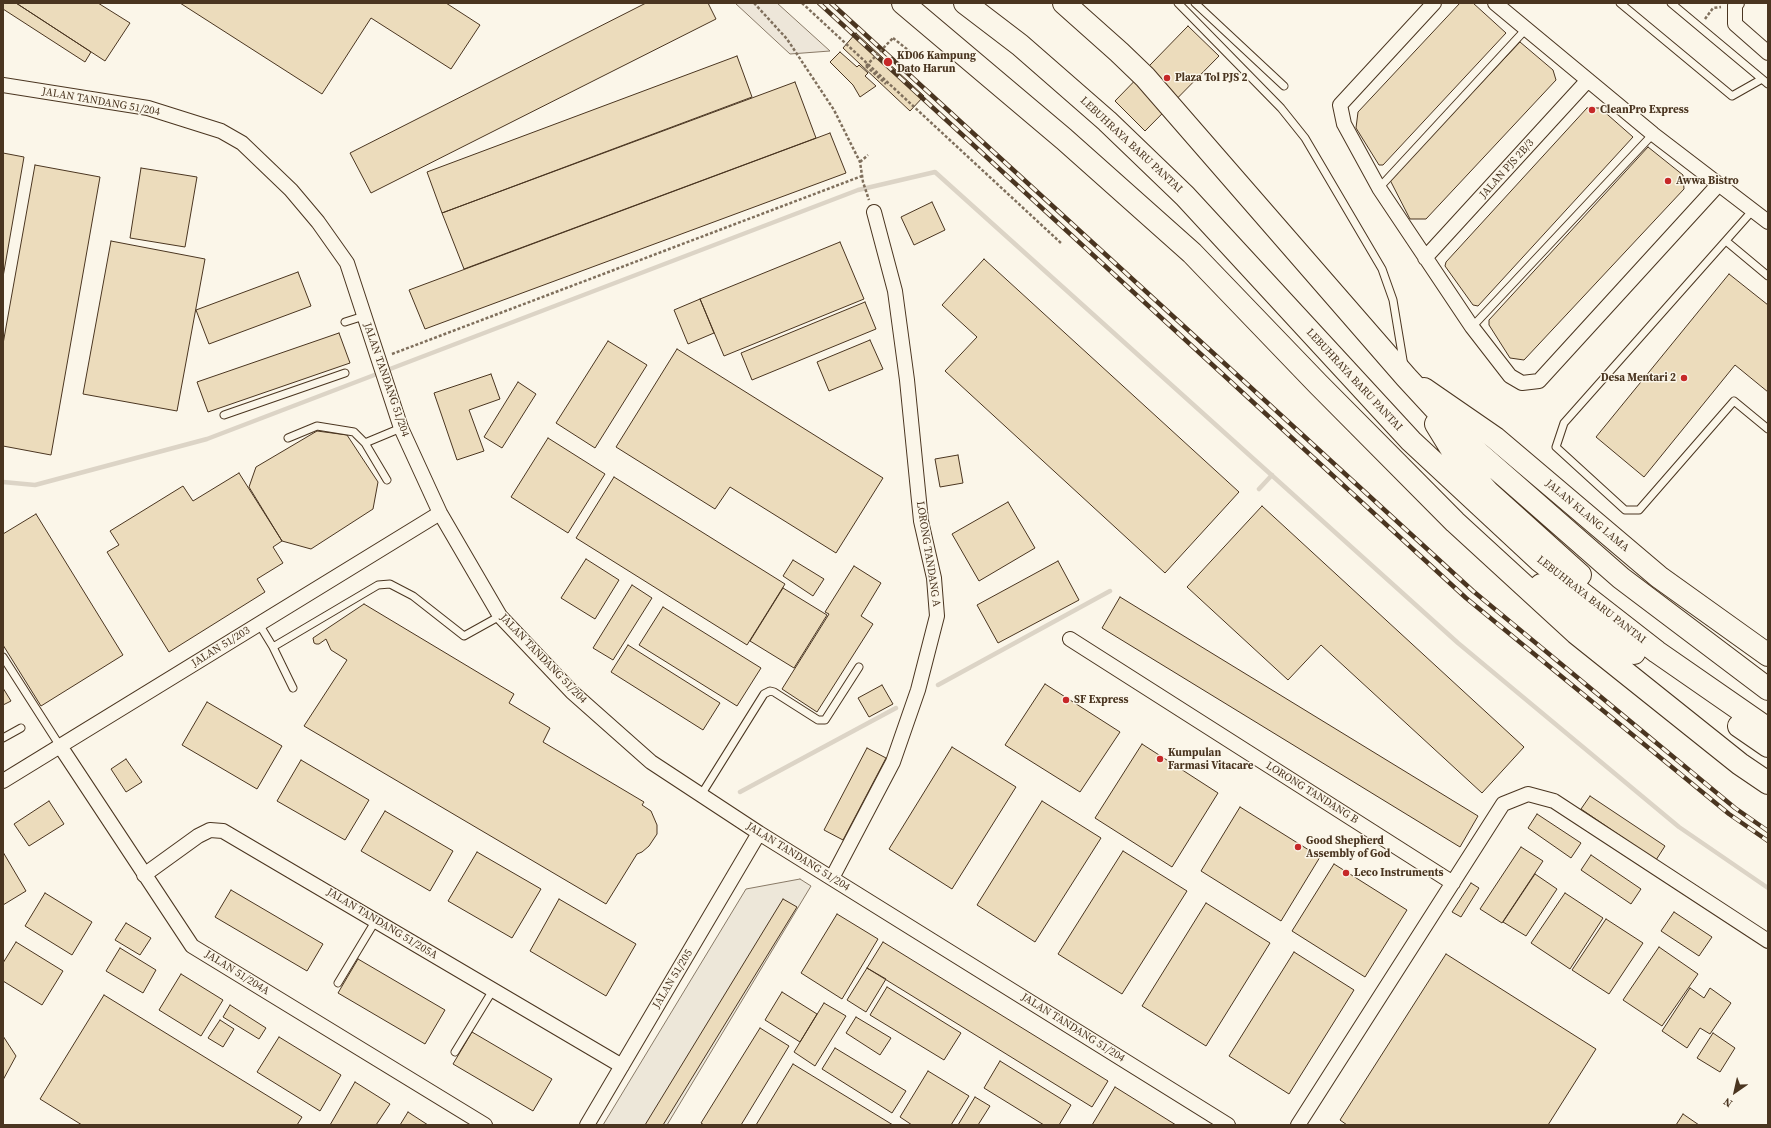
<!DOCTYPE html>
<html>
<head>
<meta charset="utf-8">
<style>
	body { margin:0 }
	#map { position:relative; width:1771px; height:1128px; overflow:hidden; background:#fbf6e9; font-family:"Source Serif 4",serif }
	canvas { display:block }
	.frame { position:absolute; inset:0; border:4px solid #4a3520; pointer-events:none }
	.north { position:absolute; left:1715px; top:1072px; width:40px; height:40px; -webkit-text-stroke:3px #fbf6e9; paint-order:stroke; rotate:214deg; font-size:11px; font-weight:700; line-height:16px; text-align:center; color:#4a3520 }
	.north::after { content:''; display:block; margin:auto; width:14px; height:18px; background:#4a3520; clip-path:polygon(50% 0,100% 100%,50% 72%,0 100%) }
</style>
</head>
<body>
<div id="map">
<canvas width="1771" height="1128"></canvas>
<div class="frame"></div>
<div class="north">N</div>
</div>
<script>
const g = document.querySelector('canvas').getContext('2d');
g.lineJoin = 'round';
function paint(path, color) { g.fillStyle = color; g.fill(path, 'evenodd'); }
const toPath = rows => new Path2D(rows.map(r => 'M' + r).join(''));
function stroke(path, color, width, dash) { g.strokeStyle = color; g.lineWidth = width; g.lineCap = dash ? 'butt' : 'round'; g.setLineDash(dash || []); g.stroke(path); }
function drawText(font, color, halo, rows, align = 'center') {
  g.font = font + ' "Source Serif 4",serif'; g.lineWidth = 3; g.setLineDash([]); g.textBaseline = 'middle'; g.strokeStyle = halo; g.fillStyle = color; for (const [text, x, y, turn = 0] of rows) {
    g.save(); g.translate(x, y); g.rotate((+turn || 0) * Math.PI / 180); g.textAlign = isNaN(turn) ? turn : align; if (halo) g.strokeText(text, 0, 0); g.fillText(text, 0, 0); g.restore();
  }
}
const green = toPath([
	[735,3,777,3,830,51,790,54,735,3]
]);
const parking = toPath([
	[800,879,811,886,667,1125,603,1125,746,889,800,879]
]);
const stream = toPath([
	[3,482,35,485,207,439,858,190,935,172,1458,643,1679,827,1768,888],
	[1259,489,1272,475],
	[938,685,1110,591],
	[740,792,896,708]
]);
const building = toPath([
	[3,3,16,3,91,52,85,62,3,9,3,3],
	[16,3,98,3,130,23,105,61,16,3],
	[180,3,446,3,480,25,451,69,371,18,322,94,180,3],
	[646,3,708,3,716,19,371,193,350,153,646,3],
	[1460,3,1473,3,1506,33,1383,165,1379,165,1356,128,1358,112,1460,3],
	[1188,26,1219,56,1145,131,1115,101,1188,26],
	[856,33,924,96,910,111,843,48,856,33],
	[1520,42,1553,70,1556,80,1426,219,1410,219,1390,180,1520,42],
	[840,52,857,67,859,65,868,73,865,76,876,86,860,97,853,85,830,62,840,52],
	[737,56,752,97,442,213,427,172,737,56],
	[795,82,816,138,464,269,442,213,795,82],
	[1587,108,1600,108,1633,137,1478,306,1473,305,1445,266,1446,262,1587,108],
	[830,133,846,173,425,329,409,290,830,133],
	[1648,147,1683,175,1684,189,1524,360,1510,358,1489,325,1489,320,1648,147],
	[3,153,24,157,3,277,3,153],
	[35,165,100,177,51,455,3,446,3,344,35,165],
	[141,168,197,177,185,247,130,238,141,168],
	[932,202,945,230,914,245,901,217,932,202],
	[111,241,205,259,177,411,83,394,111,241],
	[840,242,864,299,724,356,700,299,840,242],
	[984,259,1239,492,1165,573,945,371,977,337,942,305,984,259],
	[298,272,311,306,209,344,196,310,298,272],
	[1729,274,1768,305,1768,392,1735,365,1644,477,1596,437,1729,274],
	[700,299,714,333,688,344,674,310,700,299],
	[865,302,876,329,752,380,741,353,865,302],
	[339,333,350,363,208,412,197,382,339,333],
	[870,340,883,369,829,391,817,362,870,340],
	[608,341,647,365,595,448,556,423,608,341],
	[677,349,883,478,836,553,730,487,715,509,616,447,677,349],
	[491,374,500,399,469,410,484,451,457,460,434,393,491,374],
	[518,382,536,394,502,448,484,437,518,382],
	[317,431,347,435,378,482,373,509,311,549,282,541,249,487,256,467,317,431],
	[548,438,605,474,568,533,511,497,548,438],
	[958,455,963,483,940,487,935,459,958,455],
	[239,473,282,541,273,547,283,563,257,579,265,592,169,652,107,552,119,545,110,531,183,486,193,501,239,473],
	[614,477,785,584,747,645,576,538,614,477],
	[1008,502,1035,548,979,581,952,534,1008,502],
	[1262,506,1524,747,1482,793,1321,645,1288,680,1187,587,1262,506],
	[36,514,123,655,41,706,3,645,3,534,36,514],
	[586,559,619,580,595,619,561,598,586,559],
	[793,560,824,579,813,596,783,576,793,560],
	[1058,561,1079,600,998,643,977,605,1058,561],
	[854,566,881,583,861,616,873,624,817,712,782,689,829,614,825,612,854,566],
	[632,585,652,598,613,660,593,648,632,585],
	[783,588,827,615,794,668,750,641,783,588],
	[1120,597,1478,816,1460,847,1102,628,1120,597],
	[364,604,514,694,509,703,550,728,543,742,644,802,642,805,651,811,657,825,657,834,649,846,642,852,637,854,606,904,304,726,347,660,331,650,326,639,319,644,316,644,314,643,313,638,364,604],
	[663,607,761,668,737,706,639,645,663,607],
	[628,645,720,703,703,730,611,672,628,645],
	[1045,684,1120,732,1080,792,1005,745,1045,684],
	[882,685,893,704,869,717,858,698,882,685],
	[3,688,11,701,3,705,3,688],
	[207,702,282,746,257,789,182,745,207,702],
	[1142,744,1218,793,1172,867,1095,818,1142,744],
	[952,747,1016,787,952,889,889,849,952,747],
	[867,748,886,758,843,840,824,830,867,748],
	[126,759,142,782,126,792,111,769,126,759],
	[301,760,369,800,345,840,277,801,301,760],
	[1590,796,1665,846,1656,860,1581,809,1590,796],
	[49,801,64,824,29,846,14,824,49,801],
	[1042,801,1101,838,1035,942,977,905,1042,801],
	[1240,807,1320,857,1281,921,1201,871,1240,807],
	[385,811,453,851,430,891,361,851,385,811],
	[1537,814,1581,843,1571,858,1528,828,1537,814],
	[1521,847,1543,861,1502,923,1480,909,1521,847],
	[1123,851,1187,891,1122,994,1058,954,1123,851],
	[3,852,26,891,3,905,3,852],
	[477,852,541,889,512,938,448,901,477,852],
	[1591,855,1641,889,1631,904,1581,870,1591,855],
	[1334,864,1407,910,1365,977,1292,931,1334,864],
	[1535,874,1557,889,1526,936,1503,922,1535,874],
	[1471,883,1479,888,1461,917,1452,912,1471,883],
	[231,890,323,944,307,971,215,917,231,890],
	[45,893,92,922,72,955,25,926,45,893],
	[1565,893,1603,918,1570,969,1531,943,1565,893],
	[559,899,636,944,606,996,530,951,559,899],
	[783,899,797,907,663,1125,645,1125,783,899],
	[1206,903,1270,943,1206,1046,1142,1006,1206,903],
	[1674,912,1712,937,1699,956,1661,931,1674,912],
	[837,914,878,939,842,999,801,973,837,914],
	[1606,919,1643,943,1609,994,1572,970,1606,919],
	[126,923,151,938,140,955,115,940,126,923],
	[16,942,63,971,42,1005,3,981,3,963,16,942],
	[883,942,1108,1081,1092,1107,867,968,883,942],
	[1659,947,1698,974,1662,1026,1623,1000,1659,947],
	[120,948,156,970,143,993,106,971,120,948],
	[1294,952,1354,990,1289,1094,1229,1056,1294,952],
	[1446,954,1596,1049,1548,1125,1347,1125,1340,1120,1446,954],
	[358,959,445,1010,425,1044,338,993,358,959],
	[867,968,886,979,866,1012,847,1000,867,968],
	[181,974,223,1000,201,1036,159,1010,181,974],
	[887,987,961,1033,944,1060,870,1015,887,987],
	[1690,988,1704,998,1710,988,1731,1003,1710,1034,1700,1028,1687,1048,1662,1031,1690,988],
	[782,992,817,1014,800,1042,765,1020,782,992],
	[104,995,302,1117,297,1125,82,1125,40,1099,104,995],
	[824,1003,846,1016,815,1066,794,1052,824,1003],
	[230,1005,266,1028,259,1039,223,1017,230,1005],
	[856,1017,891,1038,880,1055,846,1033,856,1017],
	[220,1020,234,1029,223,1047,208,1038,220,1020],
	[760,1028,789,1046,741,1125,704,1125,701,1123,760,1028],
	[472,1032,552,1079,533,1111,453,1064,472,1032],
	[1713,1033,1735,1048,1720,1072,1697,1058,1713,1033],
	[3,1036,16,1056,3,1080,3,1036],
	[279,1037,341,1075,320,1111,257,1072,279,1037],
	[835,1048,906,1091,892,1113,822,1069,835,1048],
	[1000,1061,1071,1105,1059,1125,1044,1125,984,1088,1000,1061],
	[793,1064,893,1125,756,1125,793,1064],
	[928,1071,969,1096,951,1125,912,1125,900,1117,928,1071],
	[355,1082,390,1104,376,1125,330,1125,355,1082],
	[1115,1087,1176,1125,1092,1125,1115,1087],
	[975,1097,990,1106,978,1125,958,1125,975,1097],
	[408,1112,428,1125,400,1125,408,1112],
	[1683,1114,1699,1125,1676,1125,1683,1114]
]);
const path = toPath([
	[754,3,787,39,834,110,860,162,863,182,869,200],
	[802,3,1062,244],
	[1705,19,1713,8,1721,7],
	[893,38,913,54],
	[866,66,886,84],
	[860,162,868,155],
	[392,354,862,176]
]);
const service = toPath([
	[1178,3,1281,108,1305,138,1382,269,1393,300,1404,366],
	[1195,3,1284,86],
	[1620,3,1732,96,1762,79],
	[1671,3,1768,84],
	[1379,188,1526,29],
	[1753,210,1564,423,1556,447,1625,510,1639,510,1734,401,1768,429],
	[1726,241,1768,276],
	[345,322,364,316],
	[1472,327,1653,134],
	[224,415,345,373],
	[288,438,317,426,354,432,365,443,387,480],
	[365,443,401,428],
	[259,624,273,647,293,688],
	[273,647,378,585,390,584,413,596,464,636,500,616],
	[3,657,60,746],
	[3,738,21,728],
	[701,795,764,694,770,691,774,692,818,720,825,720,859,667],
	[338,983,376,920],
	[455,1052,493,990]
]);
const minor = toPath([
	[1434,3,1340,105,1344,124,1379,188,1472,327,1510,376,1522,383,1539,381,1718,185],
	[1495,3,1653,134,1768,222],
	[1737,3,1735,5,1735,24,1768,53],
	[3,85,148,108,221,131,242,143,291,190,318,222,347,263,401,428,440,513,500,616,572,692,651,762,759,833,1228,1125],
	[1425,258,1588,80],
	[1070,639,1453,883],
	[60,746,192,946,485,1125],
	[3,781,440,513],
	[144,875,198,836,210,830,223,831,622,1066],
	[832,878,893,762,918,690,937,616,934,578,921,521,907,380,895,291,874,212],
	[587,1125,759,833],
	[1298,1125,1503,804,1528,794,1554,801,1768,941]
]);
const primary = toPath([
	[1424,389,1495,438,1659,577,1768,655]
]);
const motorway = toPath([
	[903,3,1064,139,1192,253,1318,384,1455,522,1576,633,1740,764,1768,783],
	[965,3,1020,45,1107,121,1185,196,1411,441,1539,560,1657,652,1768,729],
	[1064,3,1119,52,1145,77,1406,377,1466,442,1621,578,1768,689],
	[1436,424,1455,455,1489,493,1580,575],
	[1541,585,1634,653],
	[1739,726,1768,746]
]);
const rail = toPath([
	[819,3,1466,598,1729,814,1768,841],
	[831,3,1473,591,1735,808,1768,831]
]);
const pathBridge = toPath([
	[866,66,893,38]
]);
const markers = [
	[888,62,5,"#c62828"],
	[1167,78,4,"#c62828"],
	[1592,110,4,"#c62828"],
	[1668,181,4,"#c62828"],
	[1684,378,4,"#c62828"],
	[1066,700,4,"#c62828"],
	[1160,759,4,"#c62828"],
	[1298,847,4,"#c62828"],
	[1346,873,4,"#c62828"]
];
const poiNames = [
	["KD06 Kampung",897,56],
	["Dato Harun",897,69],
	["Plaza Tol PJS 2",1175,78],
	["CleanPro Express",1600,110],
	["Awwa Bistro",1676,181],
	["Desa Mentari 2",1676,378,"right"],
	["SF Express",1074,700],
	["Kumpulan",1168,753],
	["Farmasi Vitacare",1168,766],
	["Good Shepherd",1306,841],
	["Assembly of God",1306,854],
	["Leco Instruments",1354,873]
];
const streetNames = [
	["JALAN TANDANG 51/204",101,102,10],
	["LEBUHRAYA BARU PANTAI",1131,145,43],
	["JALAN PJS 2B/3",1507,169,-48],
	["JALAN TANDANG 51/204",386,380,71],
	["LEBUHRAYA BARU PANTAI",1354,380,47],
	["JALAN KLANG LAMA",1587,516,40],
	["LORONG TANDANG A",928,554,81],
	["LEBUHRAYA BARU PANTAI",1591,600,38],
	["JALAN 51/203",221,647,-32],
	["JALAN TANDANG 51/204",543,659,46],
	["LORONG TANDANG B",1312,793,32],
	["JALAN TANDANG 51/204",798,857,32],
	["JALAN TANDANG 51/205A",382,924,31],
	["JALAN 51/204A",237,973,32],
	["JALAN 51/205",673,979,-59],
	["JALAN TANDANG 51/204",1073,1028,32]
];
paint(green, '#ede6d9');
stroke(green, '#887966', 1);
paint(parking, '#ede7d9');
stroke(parking, '#887966', 1);
stroke(stream, '#dcd4c6', 4.5);
paint(building, '#ecdcbc');
stroke(building, '#4a3520', 1);
stroke(service, '#4a3520', 9);
stroke(minor, '#4a3520', 16);
stroke(primary, '#4a3520', 24);
stroke(motorway, '#4a3520', 24);
stroke(path, '#7f6f5c', 2.5, [3, 2]);
stroke(service, '#fbf6e9', 7);
stroke(minor, '#fbf6e9', 14);
stroke(primary, '#fbf6e9', 22);
stroke(motorway, '#fbf6e9', 22);
stroke(rail, '#4a3520', 4.5);
stroke(rail, '#fbf6e9', 3, [9]);
stroke(pathBridge, '#7f6f5c', 2.5, [3, 2]);
for (const [x, y, r, color] of markers) { const dot = new Path2D(); dot.arc(x, y, r, 0, 2 * Math.PI); g.fillStyle = color; g.fill(dot); stroke(dot, '#fbf6e9', 1.5); }
drawText('bold 11px', '#4a3520', '#fbf6e9', poiNames, 'left');
drawText('11px', '#4a3520', '#fbf6e9', streetNames);
</script>
</body>
</html>
